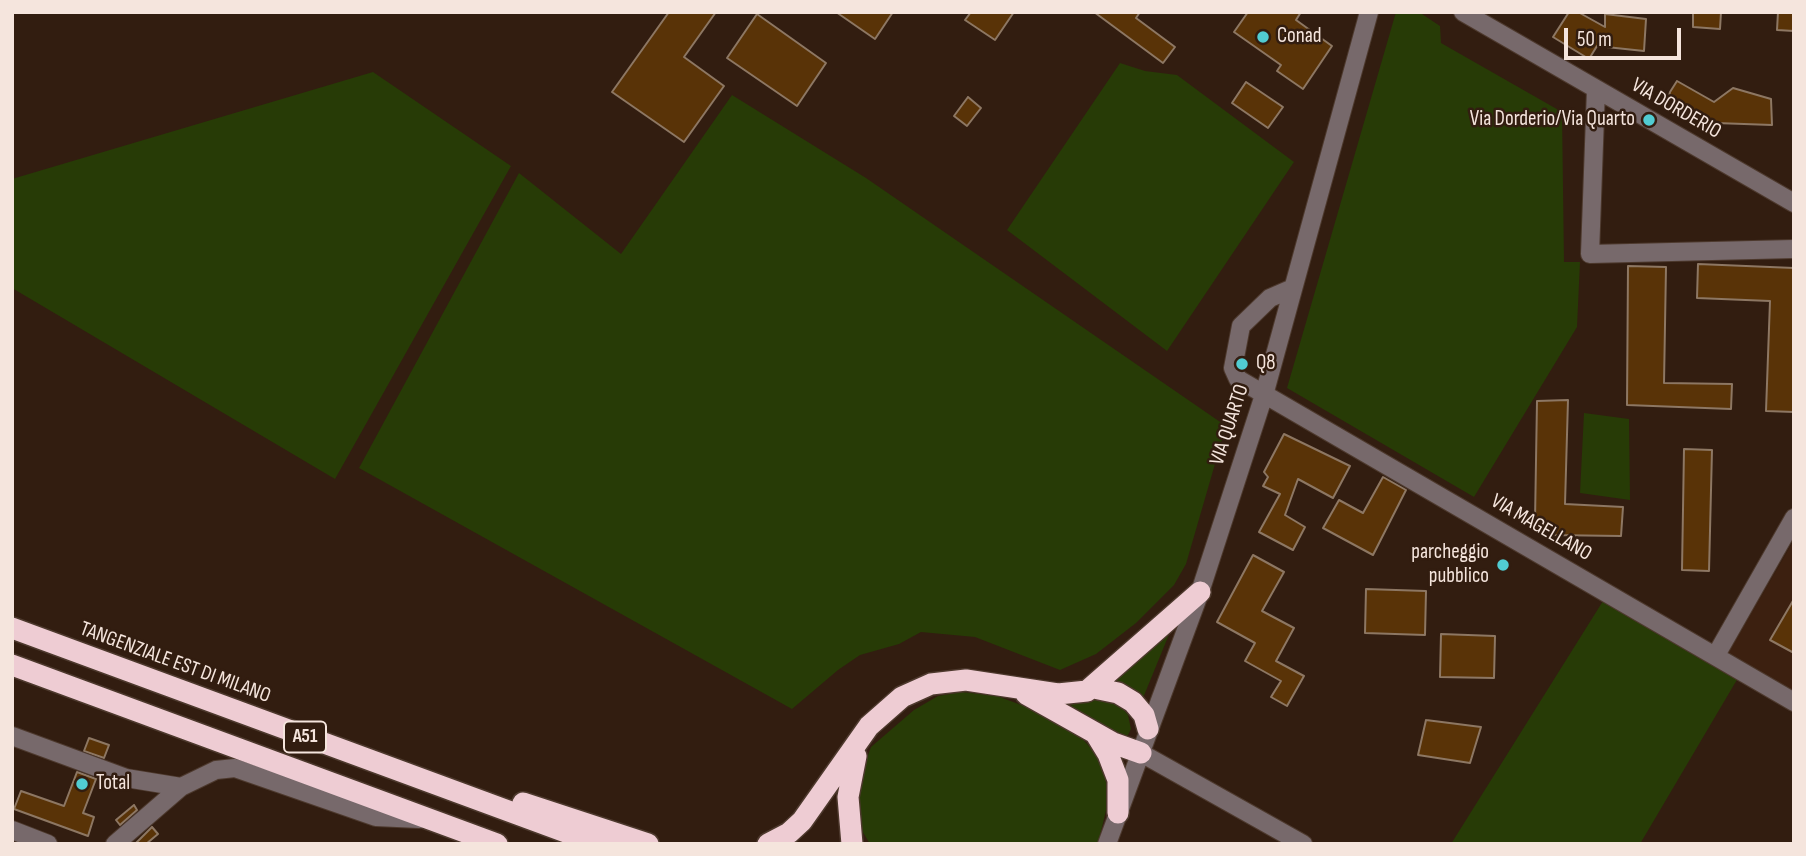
<!DOCTYPE html>
<html>
<head>
<meta charset="utf-8">
<style>
	body { margin:0 }
	#map { position:relative; width:1806px; height:856px; overflow:hidden; background:#321d10; font-family:"Sofia Sans Condensed",sans-serif }
	canvas { display:block }
	.frame { position:absolute; inset:0; border:14px solid #f5e5dd; pointer-events:none }
	.scale { position:absolute; left:1564px; top:28px; width:117px; height:32px; box-sizing:border-box; border:4px solid #f5e5dd; border-top:0; padding-left:9px; font-size:21px; line-height:24px; white-space:nowrap; color:#f5e5dd; -webkit-text-stroke:5px #321d10; paint-order:stroke }
</style>
</head>
<body>
<div id="map">
<canvas width="1806" height="856"></canvas>
<div class="frame"></div>
<div class="scale">50 m</div>
</div>
<script>
const g = document.querySelector('canvas').getContext('2d');
g.lineJoin = 'round';
function paint(path, color) { g.fillStyle = color; g.fill(path, 'evenodd'); }
const toPath = rows => new Path2D(rows.map(r => 'M' + r).join(''));
function stroke(path, color, width, dash) { g.strokeStyle = color; g.lineWidth = width; g.lineCap = dash ? 'butt' : 'round'; g.setLineDash(dash || []); g.stroke(path); }
function drawText(font, color, halo, rows, align = 'center') {
  g.font = font + ' "Sofia Sans Condensed",sans-serif'; g.lineWidth = 5; g.setLineDash([]); g.textBaseline = 'middle'; g.strokeStyle = halo; g.fillStyle = color; for (const [text, x, y, turn = 0] of rows) {
    g.save(); g.translate(x, y); g.rotate((+turn || 0) * Math.PI / 180); g.textAlign = isNaN(turn) ? turn : align; if (halo) g.strokeText(text, 0, 0); g.fillText(text, 0, 0); g.restore();
  }
}
const built = toPath([
	[1794,540,1794,711,1720,667]
]);
const green = toPath([
	[1396,12,1419,12,1440,26,1441,43,1562,112,1564,262,1580,262,1577,327,1474,497,1287,388],
	[1120,63,1145,71,1177,75,1294,162,1167,351,1007,230],
	[373,72,511,166,335,479,12,288,12,179],
	[732,95,866,178,1226,426,1186,564,1174,585,1136,623,1096,654,1060,670,975,637,921,632,899,644,860,655,838,670,792,709,359,468,519,173,621,254],
	[1584,413,1629,419,1630,500,1580,493],
	[1603,601,1738,678,1640,844,1451,844],
	[1170,632,1143,698,1116,681,1154,643],
	[962,692,997,696,1032,709,1080,736,1104,763,1108,802,1098,844,870,844,858,824,859,780,871,747,914,710,938,696],
	[1100,695,1121,706,1128,715,1131,729,1128,735,1121,739,1075,710,1067,700]
]);
const building = toPath([
	[669,12,716,12,684,57,724,86,684,142,612,92,669,12],
	[836,12,893,12,875,39,836,12],
	[971,12,1014,12,995,40,965,20,971,12],
	[1094,12,1140,12,1136,18,1175,47,1163,63,1094,12],
	[1248,12,1301,12,1296,20,1332,46,1303,89,1277,71,1281,65,1234,32,1248,12],
	[1569,12,1578,12,1605,27,1605,14,1646,19,1644,51,1597,46,1589,59,1553,37,1569,12],
	[1693,12,1721,12,1720,29,1693,27,1693,12],
	[1778,12,1794,12,1794,31,1777,30,1778,12],
	[757,14,826,63,797,106,727,58,757,14],
	[1677,81,1714,102,1733,88,1771,99,1772,125,1716,123,1710,134,1666,108,1670,92,1677,81],
	[1246,82,1283,107,1268,128,1232,103,1246,82],
	[968,97,981,108,967,126,954,116,968,97],
	[1698,264,1794,268,1794,412,1766,411,1770,301,1697,298,1698,264],
	[1628,266,1666,267,1664,383,1732,384,1731,409,1627,405,1628,266],
	[1568,400,1565,504,1623,507,1621,536,1549,535,1535,521,1537,401,1568,400],
	[1284,434,1350,466,1333,498,1298,479,1285,515,1305,527,1293,550,1259,532,1280,494,1263,486,1268,477,1264,472,1284,434],
	[1684,449,1712,450,1709,571,1682,570,1684,449],
	[1383,477,1406,490,1373,555,1323,528,1339,500,1363,513,1383,477],
	[1253,555,1284,572,1262,611,1294,628,1276,661,1304,676,1287,706,1271,697,1281,681,1245,661,1255,643,1217,622,1253,555],
	[1366,589,1426,591,1425,635,1365,633,1366,589],
	[1794,599,1794,653,1770,640,1794,599],
	[1441,634,1495,636,1494,678,1440,677,1441,634],
	[1426,720,1481,727,1470,763,1418,755,1426,720],
	[89,738,109,745,104,758,84,751,89,738],
	[77,772,96,779,83,813,94,817,88,836,14,809,21,791,64,806,77,772],
	[134,805,137,810,120,825,116,820,134,805],
	[152,827,158,834,146,844,135,844,152,827]
]);
const minor = toPath([
	[1463,12,1794,203],
	[1596,89,1590,254,1794,249],
	[1293,288,1270,298,1241,326,1233,368,1238,379,1794,702],
	[1716,655,1794,518],
	[12,736,126,778,181,787,216,770,235,768,376,817,419,819],
	[1141,753,1303,844],
	[12,830,48,844],
	[115,844,181,787],
	[1107,844,1200,592,1264,395,1369,12]
]);
const highway = toPath([
	[12,628,598,844],
	[12,665,497,844],
	[1094,688,1118,693,1133,702,1144,715,1148,729],
	[1026,694,1113,743,1141,753],
	[1097,736,1108,754,1118,780,1118,813],
	[523,803,648,844],
	[768,844,789,833,802,821,869,726,902,697,931,684,966,680,1058,694,1087,691,1200,592],
	[852,844,848,797,856,756]
]);
const markers = [
	[1263,37,7,"#51ccd2"],
	[1649,120,7,"#51ccd2"],
	[1242,364,7,"#51ccd2"],
	[1503,565,7,"#51ccd2"],
	[82,784,7,"#51ccd2"]
];
const shields = [
	[305,737,42]
];
const shieldNames = [
	["A51",305,737]
];
const poiNames = [
	["Conad",1277,37],
	["Via Dorderio/Via Quarto",1635,120,"right"],
	["Q8",1256,364],
	["parcheggio",1489,553,"right"],
	["pubblico",1489,577,"right"],
	["Total",96,784]
];
const streetNames = [
	["VIA DORDERIO",1676,109,30],
	["VIA QUARTO",1230,425,-72],
	["VIA MAGELLANO",1541,528,30],
	["TANGENZIALE EST DI MILANO",175,663,20]
];
paint(built, '#3c2010');
paint(green, '#273b06');
paint(building, '#593307');
stroke(building, '#8d7763', 2);
stroke(minor, '#4d392d', 20);
stroke(highway, '#4d392d', 24);
stroke(minor, '#77696b', 18);
stroke(highway, '#eeccd3', 21);
for (const [x, y, r, color] of markers) { const dot = new Path2D(); dot.arc(x, y, r, 0, 2 * Math.PI); g.fillStyle = color; g.fill(dot); stroke(dot, '#321d10', 2.5); }
for (const [x, y, w] of shields) { const box = new Path2D(); box.roundRect(x - w / 2, y - 15.5, w, 31, 5); g.fillStyle = '#321d10'; g.fill(box); stroke(box, '#f5e5dd', 2); }
drawText('bold 19px', '#f5e5dd', null, shieldNames);
drawText('21px', '#f5e5dd', '#321d10', poiNames, 'left');
drawText('21px', '#f5e5dd', '#321d10', streetNames);
</script>
</body>
</html>
